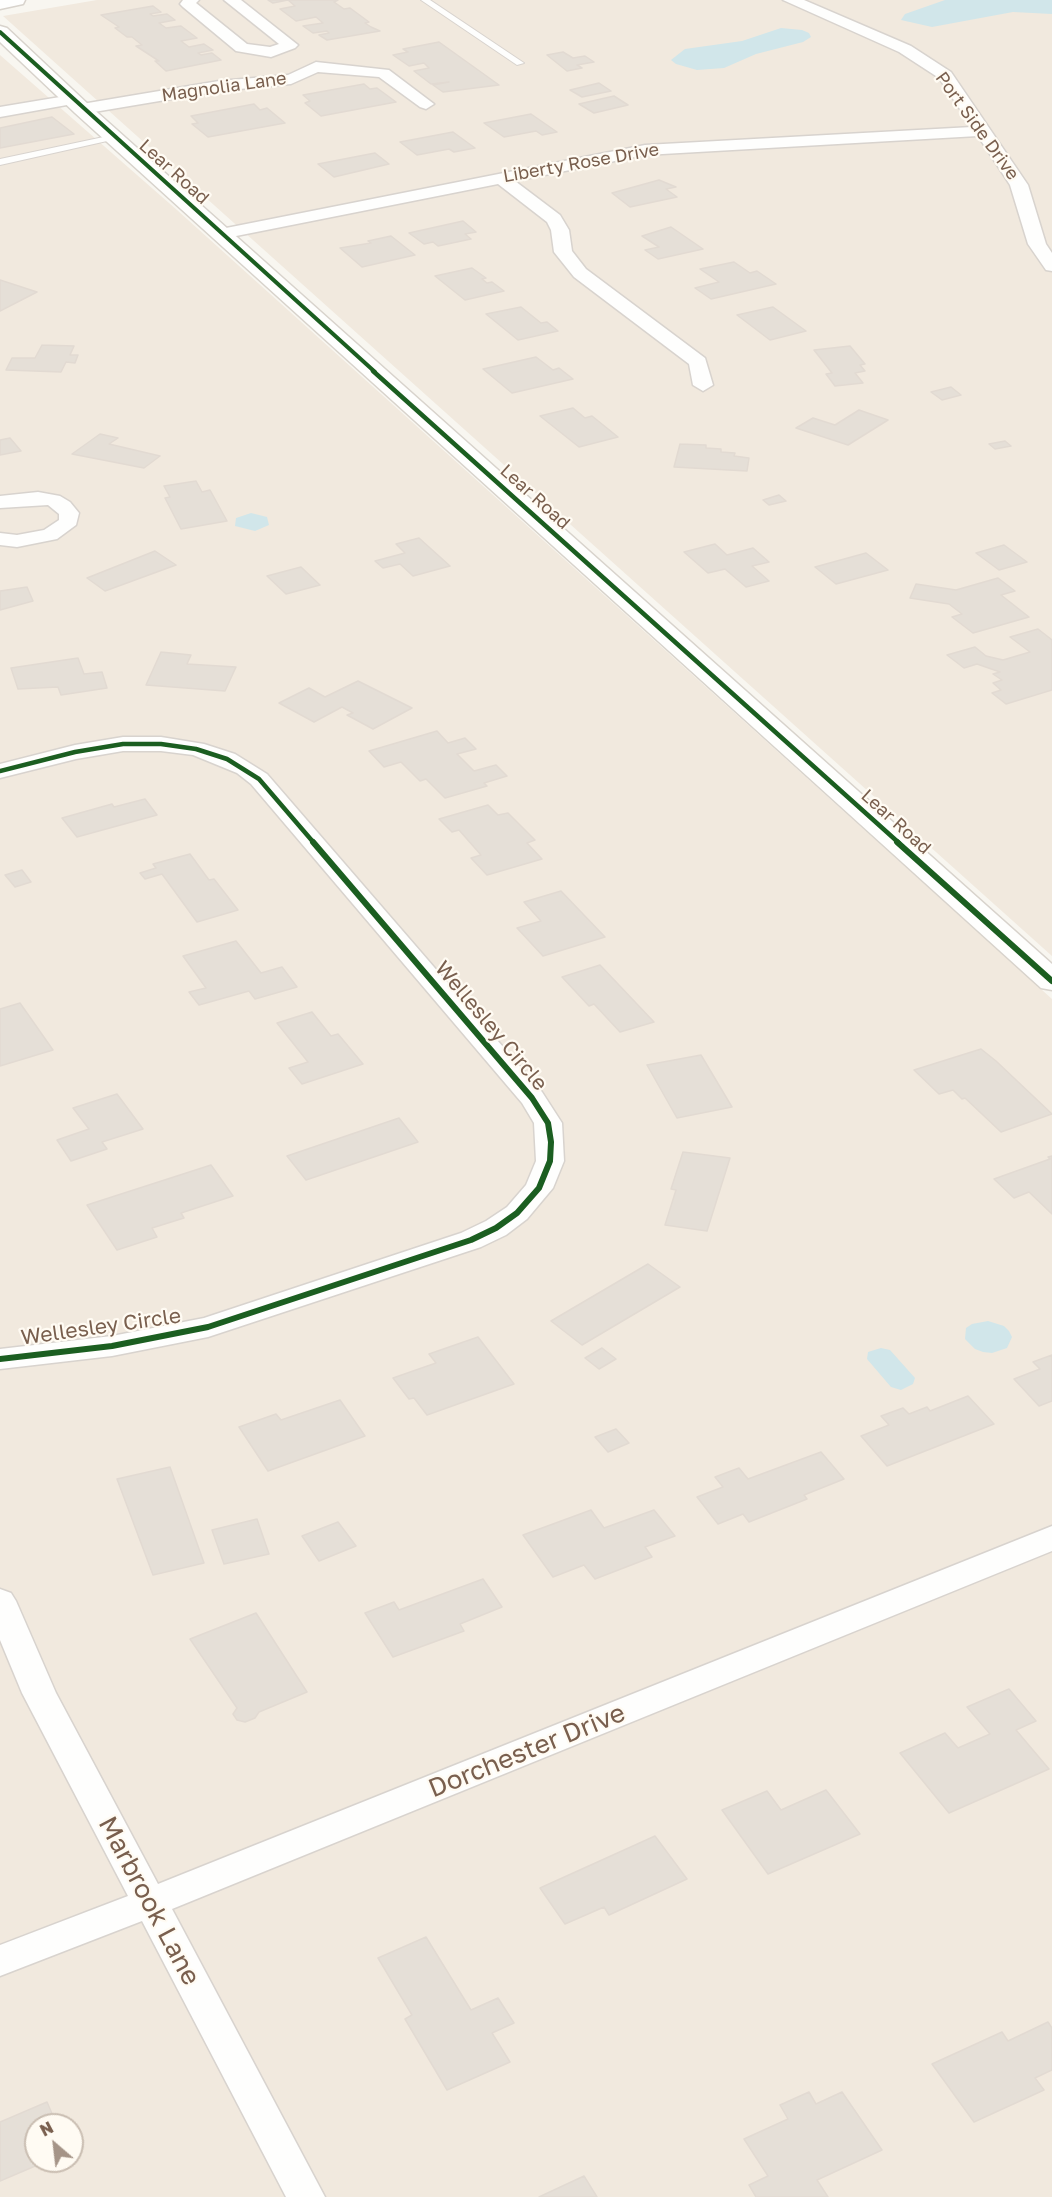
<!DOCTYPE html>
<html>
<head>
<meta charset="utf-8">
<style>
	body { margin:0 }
	#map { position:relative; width:1052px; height:2197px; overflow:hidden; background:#f8f6f0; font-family:"Golos Text",sans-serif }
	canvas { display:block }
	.north { position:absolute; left:24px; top:2113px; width:60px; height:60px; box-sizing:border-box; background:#fffbf3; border:2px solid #c9bdb1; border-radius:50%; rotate:332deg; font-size:16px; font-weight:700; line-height:24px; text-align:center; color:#795f4e }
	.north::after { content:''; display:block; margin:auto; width:21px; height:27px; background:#a59487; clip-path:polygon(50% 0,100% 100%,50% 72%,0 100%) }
</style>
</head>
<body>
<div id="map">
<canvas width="1052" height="2197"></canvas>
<div class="north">N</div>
</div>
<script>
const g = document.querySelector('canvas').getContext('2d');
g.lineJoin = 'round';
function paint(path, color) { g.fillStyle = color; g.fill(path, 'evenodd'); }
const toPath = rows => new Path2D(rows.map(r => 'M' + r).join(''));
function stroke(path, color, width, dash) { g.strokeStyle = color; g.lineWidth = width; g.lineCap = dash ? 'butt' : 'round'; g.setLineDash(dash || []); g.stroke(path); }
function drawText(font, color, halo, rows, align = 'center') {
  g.font = font + ' "Golos Text",sans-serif'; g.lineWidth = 4.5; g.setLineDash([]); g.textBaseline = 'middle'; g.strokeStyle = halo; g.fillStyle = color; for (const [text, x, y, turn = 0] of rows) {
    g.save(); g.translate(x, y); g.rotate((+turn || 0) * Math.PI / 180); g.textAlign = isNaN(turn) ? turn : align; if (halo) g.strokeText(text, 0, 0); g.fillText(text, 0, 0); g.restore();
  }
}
const residential = toPath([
	[97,0,1052,0,1052,956,3,16],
	[0,55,177,210,1052,999,1052,2197,0,2197],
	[36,2125,72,2125,72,2161,36,2161]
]);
const water = toPath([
	[945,0,1052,0,1052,14,1013,12,932,27,901,20,905,14],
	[781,28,802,30,809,33,811,37,803,42,756,54,724,68,697,70,676,64,671,60,685,49,742,41],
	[251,513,267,517,269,525,255,531,235,526,236,518],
	[988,1321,1004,1326,1009,1331,1012,1337,1007,1348,992,1353,983,1352,975,1349,965,1339,966,1328,972,1324],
	[881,1348,890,1350,915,1378,913,1384,901,1390,891,1387,867,1359,868,1352]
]);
const building = toPath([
	[268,0,338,0,334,2,344,9,350,8,369,22,365,23,371,27,380,31,327,40,319,35,329,33,327,31,313,33,303,26,323,23,316,17,296,21,280,9,295,6,288,0,273,3,268,0],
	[153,6,161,12,150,14,153,16,167,14,175,20,159,23,166,28,181,26,197,38,181,41,189,47,204,44,213,50,198,53,201,55,212,53,221,60,166,71,155,61,159,61,136,46,142,45,132,37,127,37,115,28,119,27,101,15,153,6],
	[439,42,499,85,443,92,433,85,449,82,431,84,414,71,429,68,424,63,409,66,393,55,408,52,403,49,439,42],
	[563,52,573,58,585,56,594,62,577,65,582,68,567,71,547,55,563,52],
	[599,83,611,91,582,97,570,90,599,83],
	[364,84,370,89,377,88,396,102,321,116,305,103,310,101,303,95,364,84],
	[614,96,628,105,594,113,579,104,614,96],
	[254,104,260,110,267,108,285,123,208,137,192,124,198,123,191,116,254,104],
	[531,114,557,132,542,135,536,131,504,137,484,123,531,114],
	[52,117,74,134,0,148,0,128,52,117],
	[453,132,475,148,454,152,449,149,417,155,400,142,453,132],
	[375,153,389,164,334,177,318,164,375,153],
	[659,180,676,187,666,189,677,197,630,207,612,193,659,180],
	[463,221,476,232,465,234,471,239,438,246,433,242,424,244,409,233,463,221],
	[671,227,703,249,658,259,645,250,659,247,642,236,671,227],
	[391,236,415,255,362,267,340,248,371,243,368,241,391,236],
	[734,262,750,273,757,271,776,284,711,299,695,288,719,282,700,269,734,262],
	[472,268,486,278,482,279,487,283,492,282,504,291,465,300,435,276,472,268],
	[0,280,37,292,0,311,0,280],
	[521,307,541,323,547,322,558,331,518,340,486,314,521,307],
	[773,307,806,331,770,340,737,315,773,307],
	[42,345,74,346,70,355,78,355,75,363,66,362,61,372,6,370,12,358,35,358,42,345],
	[850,346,865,364,860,365,865,371,855,373,863,383,835,386,826,374,832,373,814,350,850,346],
	[536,357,553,370,559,368,573,379,512,393,483,369,536,357],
	[951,387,961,395,942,400,931,392,951,387],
	[573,408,585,418,592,416,618,437,579,447,540,416,573,408],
	[859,410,888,420,848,445,796,428,813,418,835,425,859,410],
	[100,434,118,438,109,444,160,456,144,468,72,454,100,434],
	[10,438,21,451,0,455,0,440,10,438],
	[1005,441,1011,446,995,449,989,444,1005,441],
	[680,444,706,445,706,448,721,449,721,452,735,453,734,456,749,458,747,471,674,467,680,444],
	[196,481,202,492,210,490,227,521,181,529,165,498,170,497,164,486,196,481],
	[779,495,786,501,769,505,763,500,779,495],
	[419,538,450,566,413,576,400,564,383,568,375,561,405,553,396,544,419,538],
	[715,544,727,555,753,548,769,562,752,566,769,581,746,587,725,569,708,573,684,552,715,544],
	[1004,545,1027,562,999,570,976,553,1004,545],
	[155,551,176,565,105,591,87,578,155,551],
	[866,553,888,570,836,584,815,567,866,553],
	[301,567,320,585,286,594,267,576,301,567],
	[998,578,1015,591,1001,595,1029,617,973,633,952,617,962,614,949,604,910,598,916,584,956,590,998,578],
	[27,587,33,601,0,610,0,591,27,587],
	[1038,629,1052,640,1052,690,1006,704,992,693,1001,690,993,683,1002,680,993,674,1000,672,977,664,964,668,947,655,975,647,986,656,1003,660,1030,652,1010,637,1038,629],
	[161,652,191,655,187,664,236,667,225,691,146,685,161,652],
	[78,658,84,674,102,672,107,688,61,695,58,687,18,689,11,668,78,658],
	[358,681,412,708,373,729,347,715,353,713,342,707,314,722,279,703,309,688,325,697,358,681],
	[437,731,448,743,465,738,476,749,457,754,474,771,496,765,507,776,484,783,487,786,445,798,426,779,420,781,401,762,384,767,369,751,437,731],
	[145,799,157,815,77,837,62,818,112,804,114,807,145,799],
	[488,805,498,815,508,813,535,840,527,843,542,859,487,875,471,858,481,855,459,830,452,832,439,819,488,805],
	[190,854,209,880,214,879,238,910,197,922,162,874,145,879,140,873,156,868,153,864,190,854],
	[22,870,31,882,15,887,5,875,22,870],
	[561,891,605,937,543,956,517,928,541,921,524,902,561,891],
	[236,941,261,973,282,967,297,987,255,999,249,991,199,1005,189,992,206,988,183,956,236,941],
	[600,965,654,1022,620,1032,594,1004,589,1006,562,977,600,965],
	[20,1003,53,1050,0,1066,0,1009,20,1003],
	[312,1012,331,1036,338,1034,363,1064,302,1084,289,1068,308,1062,277,1023,312,1012],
	[981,1049,996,1061,1052,1114,1001,1132,965,1098,962,1099,953,1090,939,1094,914,1070,981,1049],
	[701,1055,732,1107,677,1118,647,1065,701,1055],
	[117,1094,143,1129,102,1142,107,1149,71,1161,57,1140,89,1129,73,1108,117,1094],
	[399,1118,418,1142,306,1180,287,1156,399,1118],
	[683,1152,730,1158,707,1231,665,1225,676,1190,671,1189,683,1152],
	[1052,1156,1052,1214,1029,1192,1014,1198,994,1179,1050,1159,1048,1157,1052,1156],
	[211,1165,233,1196,181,1213,184,1218,152,1228,157,1237,117,1250,87,1205,211,1165],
	[648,1264,680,1287,582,1345,551,1321,648,1264],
	[478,1337,514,1384,427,1415,414,1398,409,1399,393,1378,436,1363,429,1354,478,1337],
	[602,1348,616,1359,599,1369,585,1358,602,1348],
	[1052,1355,1052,1401,1039,1406,1014,1379,1040,1369,1033,1362,1052,1355],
	[968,1396,994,1424,887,1466,861,1436,889,1425,881,1416,903,1408,909,1414,927,1407,930,1411,968,1396],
	[340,1400,365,1436,268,1471,239,1427,276,1414,281,1420,340,1400],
	[616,1429,629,1443,608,1452,595,1437,616,1429],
	[821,1452,844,1479,804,1495,807,1499,749,1522,743,1514,718,1524,697,1497,723,1487,715,1477,739,1468,748,1479,821,1452],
	[170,1467,204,1563,153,1575,117,1479,170,1467],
	[591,1510,604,1528,654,1510,675,1536,645,1547,652,1557,595,1579,584,1565,553,1577,523,1535,591,1510],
	[257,1519,269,1554,224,1564,212,1530,257,1519],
	[338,1522,356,1546,319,1561,302,1536,338,1522],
	[483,1579,502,1607,460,1624,464,1631,393,1657,365,1613,394,1602,399,1610,483,1579],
	[256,1613,307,1692,259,1712,255,1718,245,1722,237,1720,233,1714,237,1708,190,1639,256,1613],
	[1009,1689,1036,1721,1016,1730,1049,1769,949,1813,900,1753,945,1733,958,1748,990,1734,967,1707,1009,1689],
	[826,1790,860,1834,768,1874,722,1810,767,1791,781,1810,826,1790],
	[655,1836,687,1879,609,1915,604,1907,565,1924,540,1888,655,1836],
	[426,1937,471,2010,498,1998,514,2023,492,2033,510,2062,447,2090,405,2019,412,2015,378,1958,426,1937],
	[1048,2022,1052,2028,1052,2070,1035,2078,1044,2090,974,2122,932,2064,1002,2032,1008,2041,1048,2022],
	[809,2092,816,2104,842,2092,882,2150,817,2180,828,2197,756,2197,749,2185,768,2176,744,2139,788,2119,780,2105,809,2092],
	[47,2102,57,2125,36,2125,36,2161,47,2161,0,2181,0,2122,47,2102],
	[584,2176,597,2197,539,2197,584,2176]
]);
const lane = toPath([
	[421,0,430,0,524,63,517,65,421,0],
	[113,135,117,137,116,139,0,165,0,159,113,135]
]);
const street = toPath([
	[183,0,199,0,196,3,247,44,270,47,279,44,224,0,241,0,298,45,295,48,271,57,236,51,183,7,180,4,183,0],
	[783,0,804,0,911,46,951,72,1028,185,1046,244,1052,253,1052,271,1046,270,1028,244,1010,185,978,136,645,155,515,181,560,215,569,230,572,251,586,269,705,358,713,385,703,391,693,385,689,364,574,277,554,252,551,230,547,222,498,184,221,239,212,234,221,229,645,145,972,127,939,78,899,52,783,0],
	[316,62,389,70,434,104,426,109,420,107,379,77,318,72,291,84,219,91,82,114,74,109,82,104,219,81,288,75,316,62],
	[72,95,78,97,80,100,78,103,0,117,0,107,72,95],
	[38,492,60,496,70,502,79,513,76,525,57,539,17,547,0,545,0,533,17,535,44,530,59,520,59,514,48,505,0,508,0,496,38,492],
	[123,737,161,737,204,744,235,754,267,774,542,1092,562,1123,564,1161,553,1188,527,1219,506,1235,481,1247,208,1337,112,1356,0,1369,0,1349,112,1336,204,1318,461,1233,486,1221,507,1207,526,1185,536,1161,534,1123,522,1103,251,784,237,773,193,755,161,751,123,751,76,759,0,778,0,764,75,745,123,737],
	[1052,1526,1052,1551,172,1909,325,2197,286,2197,142,1921,0,1976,0,1945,128,1896,22,1693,0,1640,0,1589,11,1593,16,1601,56,1693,158,1884,1052,1526]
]);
const secondary = toPath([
	[0,0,25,0,23,4,0,9,0,0],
	[0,26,7,28,89,105,1052,964,1052,990,1041,988,75,113,0,42,0,26]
]);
const cyclewayFar2 = toPath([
	[0,32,375,372]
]);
const cyclewayFar1 = toPath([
	[373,371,899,843],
	[0,771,75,752,123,744,161,744,196,749,227,759,259,779,314,843]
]);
const cycleway = toPath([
	[897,842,1052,981],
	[0,1359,112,1346,208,1327,471,1240,496,1228,517,1213,539,1188,550,1161,551,1142,548,1123,532,1098,313,842]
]);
const farStreetnames = [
	["Magnolia Lane",224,87,-8],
	["Port Side Drive",977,126,54],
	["Liberty Rose Drive",581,163,-10],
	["Lear Road",174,172,42],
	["Lear Road",535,497,42],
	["Lear Road",896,822,42]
];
const streetNames = [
	["Wellesley Circle",491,1026,50],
	["Wellesley Circle",101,1327,-8]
];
const nearStreetnames = [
	["Dorchester Drive",527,1751,-22],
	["Marbrook Lane",149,1901,62]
];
paint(residential, '#f1e9de');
paint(water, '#d1e6ea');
paint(building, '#e5dfd7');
stroke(building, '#e2dad2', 1.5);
stroke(lane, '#d8d3ce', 2);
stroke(street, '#d8d3ce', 3);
stroke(secondary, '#d8d3cc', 3);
paint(lane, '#fefefd');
paint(street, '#fefefd');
paint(secondary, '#fefefd');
stroke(cyclewayFar2, '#1b5e20', 4);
stroke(cyclewayFar1, '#1b5e20', 4.5);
stroke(cycleway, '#1b5e20', 6);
drawText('18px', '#795f4e', '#fffbf3', farStreetnames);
drawText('21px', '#795f4e', '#fffbf3', streetNames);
drawText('26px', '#795f4e', '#fffbf3', nearStreetnames);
</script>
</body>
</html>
